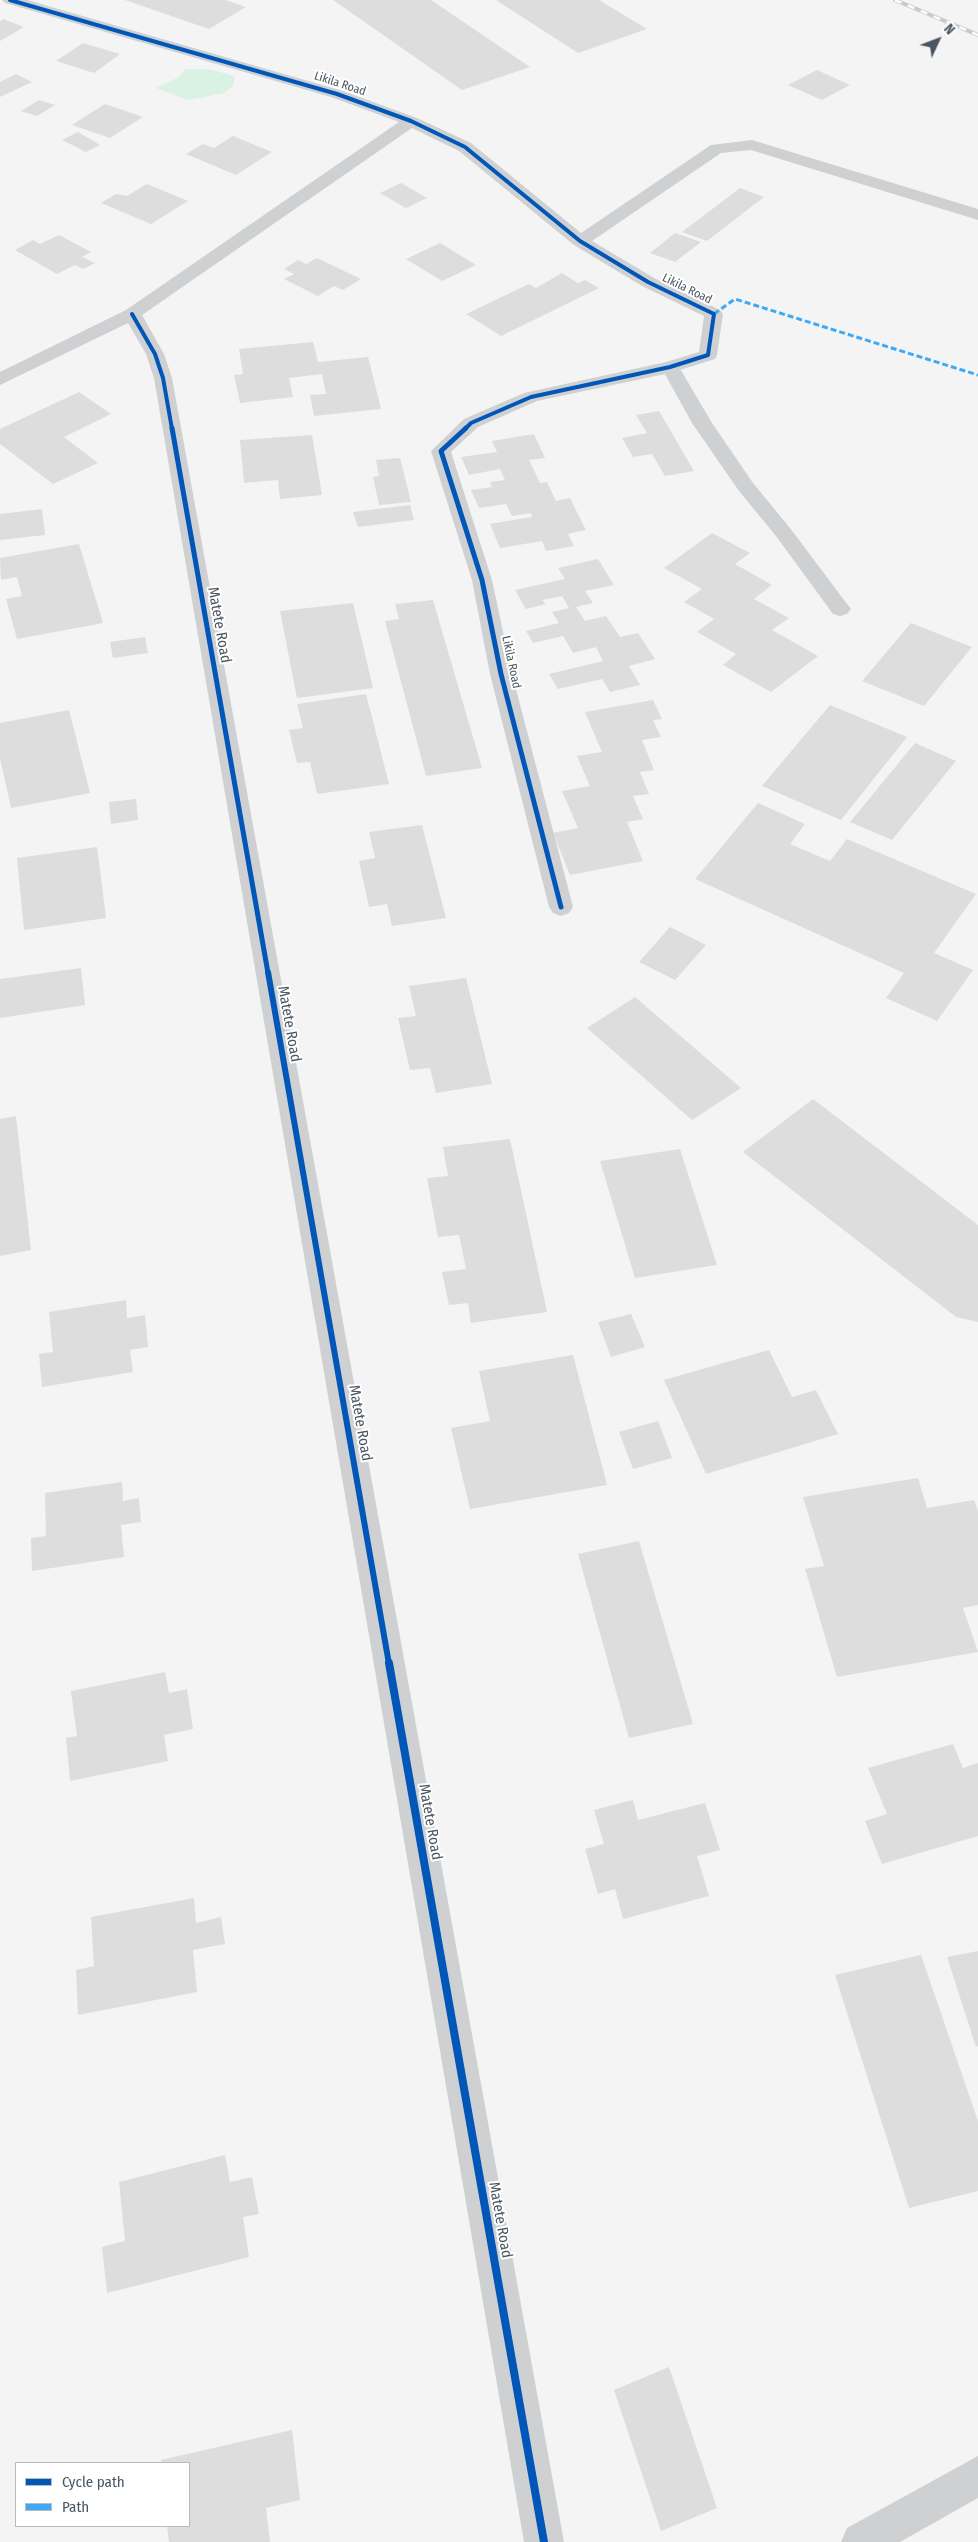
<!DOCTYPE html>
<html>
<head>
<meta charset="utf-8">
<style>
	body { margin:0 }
	#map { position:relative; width:978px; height:2542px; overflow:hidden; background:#f4f4f4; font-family:"Fira Sans Condensed",sans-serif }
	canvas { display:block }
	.legend { position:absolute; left:15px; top:2462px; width:175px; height:65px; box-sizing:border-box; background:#fff; border:1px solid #b7bbc0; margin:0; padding:6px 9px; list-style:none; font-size:15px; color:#4a5661 }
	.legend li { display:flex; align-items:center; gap:10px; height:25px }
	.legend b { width:25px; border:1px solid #b7bbc0 }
	.north { position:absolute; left:913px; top:15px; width:50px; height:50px; -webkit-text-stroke:4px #fff; paint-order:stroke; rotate:47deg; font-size:14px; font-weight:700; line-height:20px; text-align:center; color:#4a5661 }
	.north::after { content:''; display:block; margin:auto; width:18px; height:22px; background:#4a5661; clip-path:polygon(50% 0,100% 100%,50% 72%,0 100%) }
</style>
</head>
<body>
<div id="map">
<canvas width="978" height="2542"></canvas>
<ul class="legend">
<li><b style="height:6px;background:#0057b8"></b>Cycle path</li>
<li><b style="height:6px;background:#3fa9f5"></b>Path</li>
</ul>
<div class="north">N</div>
</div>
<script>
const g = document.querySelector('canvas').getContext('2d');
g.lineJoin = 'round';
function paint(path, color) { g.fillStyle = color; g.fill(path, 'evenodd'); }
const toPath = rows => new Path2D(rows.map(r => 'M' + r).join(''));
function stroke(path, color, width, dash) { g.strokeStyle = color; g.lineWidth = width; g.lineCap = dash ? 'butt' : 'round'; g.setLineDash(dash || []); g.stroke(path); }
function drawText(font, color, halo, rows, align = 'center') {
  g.font = font + ' "Fira Sans Condensed",sans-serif'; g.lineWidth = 4; g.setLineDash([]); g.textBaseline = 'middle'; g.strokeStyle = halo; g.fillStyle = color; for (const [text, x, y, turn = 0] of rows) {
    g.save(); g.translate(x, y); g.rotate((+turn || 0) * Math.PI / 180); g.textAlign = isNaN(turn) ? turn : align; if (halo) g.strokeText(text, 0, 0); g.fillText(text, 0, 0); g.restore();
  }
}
const green = toPath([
	[185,69,208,69,231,75,235,78,233,86,224,93,188,100,156,88,179,77]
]);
const building = toPath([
	[125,0,225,0,246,7,209,29],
	[333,0,431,0,530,67,462,90],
	[496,0,599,0,647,29,578,53],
	[3,19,24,27,0,41,0,22],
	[83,43,120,54,94,73,56,61],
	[817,70,850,85,822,100,788,85],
	[16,74,32,82,0,97,0,82],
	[39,100,55,105,37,116,21,111],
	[105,104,143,117,110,138,72,125],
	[78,132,100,145,86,152,62,140],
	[233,136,272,152,236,175,186,154,203,144,214,148],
	[401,183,427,198,406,208,380,193],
	[147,184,188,201,151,224,101,203,116,194,127,196],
	[740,188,764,197,707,241,682,232],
	[675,233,701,242,675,262,650,253],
	[59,235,91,252,82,257,95,263,83,269,75,265,57,274,15,250,33,240,40,244],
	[440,243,476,265,442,281,406,259],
	[317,258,361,279,343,290,334,286,318,296,284,279,294,274,284,269,298,260,306,264],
	[562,273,578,283,585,280,599,288,501,336,466,314,529,284,536,288],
	[313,342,318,362,368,357,381,409,314,416,310,395,326,394,322,374,289,378,293,397,240,403,234,375,243,374,239,349],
	[79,392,111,414,64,437,98,463,53,484,0,444,0,429],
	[659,411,694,471,665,476,652,454,633,457,622,438,647,433,636,415],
	[534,434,545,458,529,460,540,483,547,482,556,501,570,498,586,530,568,534,574,546,546,551,542,541,500,548,490,524,532,517,531,513,512,516,506,504,479,508,471,490,492,487,490,482,505,480,500,469,469,475,461,457,497,452,492,441],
	[312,435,322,495,280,499,278,480,244,483,240,440],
	[400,458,411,502,379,505,373,477,379,476,376,460],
	[410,505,414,520,358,527,353,512],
	[42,509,45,535,0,540,0,514],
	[712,533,750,553,735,564,772,585,754,599,789,618,772,630,818,656,771,692,723,665,736,654,697,632,714,619,684,602,702,589,664,568],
	[79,544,103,623,17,639,6,599,22,596,17,577,1,580,0,558],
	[598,559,614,585,585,591,593,603,576,607,585,621,606,616,620,637,638,633,655,659,629,666,640,685,610,692,602,679,558,689,549,674,603,661,596,647,573,653,563,636,533,643,526,631,559,623,552,612,569,608,562,596,542,600,546,604,526,609,515,590,565,579,558,568],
	[433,600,482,768,426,776,385,621,399,619,395,604],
	[353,603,373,688,297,698,280,611],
	[911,623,972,647,924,706,862,681],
	[145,637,148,653,113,658,110,642],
	[366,694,389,784,317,794,310,762,297,763,289,730,303,728,297,704],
	[653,700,662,719,653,720,661,737,642,740,654,770,640,772,649,794,633,796,643,819,627,822,643,861,570,875,553,833,578,828,562,791,590,786,577,756,602,752,585,712],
	[830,705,907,737,841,820,762,786],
	[69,710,90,793,11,808,0,758,0,723],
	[915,743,956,761,892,840,850,822],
	[136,799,138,820,111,824,109,802],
	[758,803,805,824,790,844,830,861,847,839,976,894,934,953,973,970,937,1021,886,998,904,973,695,879],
	[422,825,446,918,392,926,387,904,369,907,359,861,375,858,369,832],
	[97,847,106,918,24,930,17,858],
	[670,927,706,945,675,980,639,962],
	[81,968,85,1005,0,1018,0,979],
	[466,978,492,1084,436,1093,430,1068,410,1070,398,1018,416,1016,409,986],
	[635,997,741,1088,692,1120,587,1028],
	[813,1099,978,1225,978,1322,956,1317,743,1152],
	[16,1116,31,1250,0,1256,0,1119],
	[510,1139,547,1312,471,1323,468,1303,449,1305,442,1272,466,1269,459,1235,438,1237,427,1178,448,1176,443,1147],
	[680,1149,717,1265,635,1278,600,1161],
	[126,1300,127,1318,145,1315,148,1347,130,1350,133,1372,42,1387,39,1354,53,1352,49,1312],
	[631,1314,645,1347,611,1357,598,1322],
	[769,1350,792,1397,816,1390,838,1434,706,1474,664,1380],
	[573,1355,607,1485,470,1509,451,1428,490,1421,479,1371],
	[658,1421,672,1458,633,1469,619,1432],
	[918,1478,927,1508,974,1500,978,1511,978,1605,963,1608,978,1652,837,1677,805,1569,824,1566,803,1497],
	[122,1482,123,1501,139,1498,141,1522,121,1525,124,1557,32,1571,31,1538,46,1536,45,1493],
	[639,1541,693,1724,629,1738,578,1554],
	[165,1672,169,1693,187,1689,193,1729,164,1735,168,1761,70,1781,66,1738,77,1736,71,1691],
	[953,1744,963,1768,978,1763,978,1836,882,1864,865,1821,887,1814,868,1768],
	[633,1800,638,1820,705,1803,720,1850,697,1856,709,1896,623,1919,615,1889,598,1894,585,1849,604,1844,594,1810],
	[194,1898,196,1923,221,1917,225,1944,193,1950,197,1992,78,2015,76,1970,94,1966,91,1917],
	[978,1951,978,2046,976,2047,947,1957],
	[921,1955,978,2121,978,2191,909,2208,835,1975],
	[225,2155,230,2182,252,2177,259,2214,243,2217,249,2257,107,2293,102,2247,125,2241,119,2182],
	[669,2367,717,2508,661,2531,614,2390],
	[292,2430,300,2500,266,2508,270,2542,169,2542,167,2526,189,2526,189,2463,161,2463,161,2460]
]);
const lane = toPath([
	[670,361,677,363,679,367,712,423,753,483,790,528,847,604,851,609,847,614,840,616,833,614,776,536,739,491,692,423,661,367,663,363,670,361]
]);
const street = toPath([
	[2,0,27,0,343,91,417,118,471,143,581,233,711,145,752,140,978,209,978,220,751,150,721,153,592,241,654,278,720,310,723,314,717,355,715,359,670,373,537,401,478,427,451,452,492,580,512,674,573,907,569,913,561,916,553,913,549,907,490,674,472,580,431,451,464,419,524,393,666,362,699,352,704,316,642,286,574,245,459,151,412,128,142,315,164,354,172,378,564,2542,524,2542,154,378,146,354,128,323,0,385,0,372,126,310,399,122,331,97,5,3,2,0],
	[978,2456,978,2498,900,2542,841,2542,847,2528,978,2456]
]);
const rail = toPath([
	[895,0,978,35]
]);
const quiet = toPath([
	[714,314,735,299,978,375]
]);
const cyclewayFar3 = toPath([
	[10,0,337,94,411,121,465,147,580,241,648,282,714,314,708,355,670,367,531,397,471,423,465,429],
	[132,314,155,354,163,378,172,429]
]);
const cyclewayFar2 = toPath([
	[172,428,268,973],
	[466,428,441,451,482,580,501,674,561,907]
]);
const cyclewayFar1 = toPath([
	[268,972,389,1664]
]);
const cycleway = toPath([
	[389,1663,544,2542]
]);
const farStreetnames = [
	["Likila Road",340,84,18],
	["Likila Road",687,289,26],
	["Likila Road",511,662,78]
];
const streetNames = [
	["Matete Road",219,625,80],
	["Matete Road",289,1024,80],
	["Matete Road",360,1423,80],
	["Matete Road",430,1822,80],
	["Matete Road",500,2220,80]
];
paint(green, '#d9f2e3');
paint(building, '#ddddde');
paint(lane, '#ced0d2');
paint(street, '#ced0d2');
stroke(rail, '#c9cacc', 4);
stroke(rail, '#fff', 2.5, [7]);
stroke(quiet, '#3fa9f5', 3, [6, 3]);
stroke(cyclewayFar3, '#0057b8', 4);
stroke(cyclewayFar2, '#0057b8', 5);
stroke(cyclewayFar1, '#0057b8', 6);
stroke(cycleway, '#0057b8', 8);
drawText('12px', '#4a5661', '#fff', farStreetnames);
drawText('15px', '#4a5661', '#fff', streetNames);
</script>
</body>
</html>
